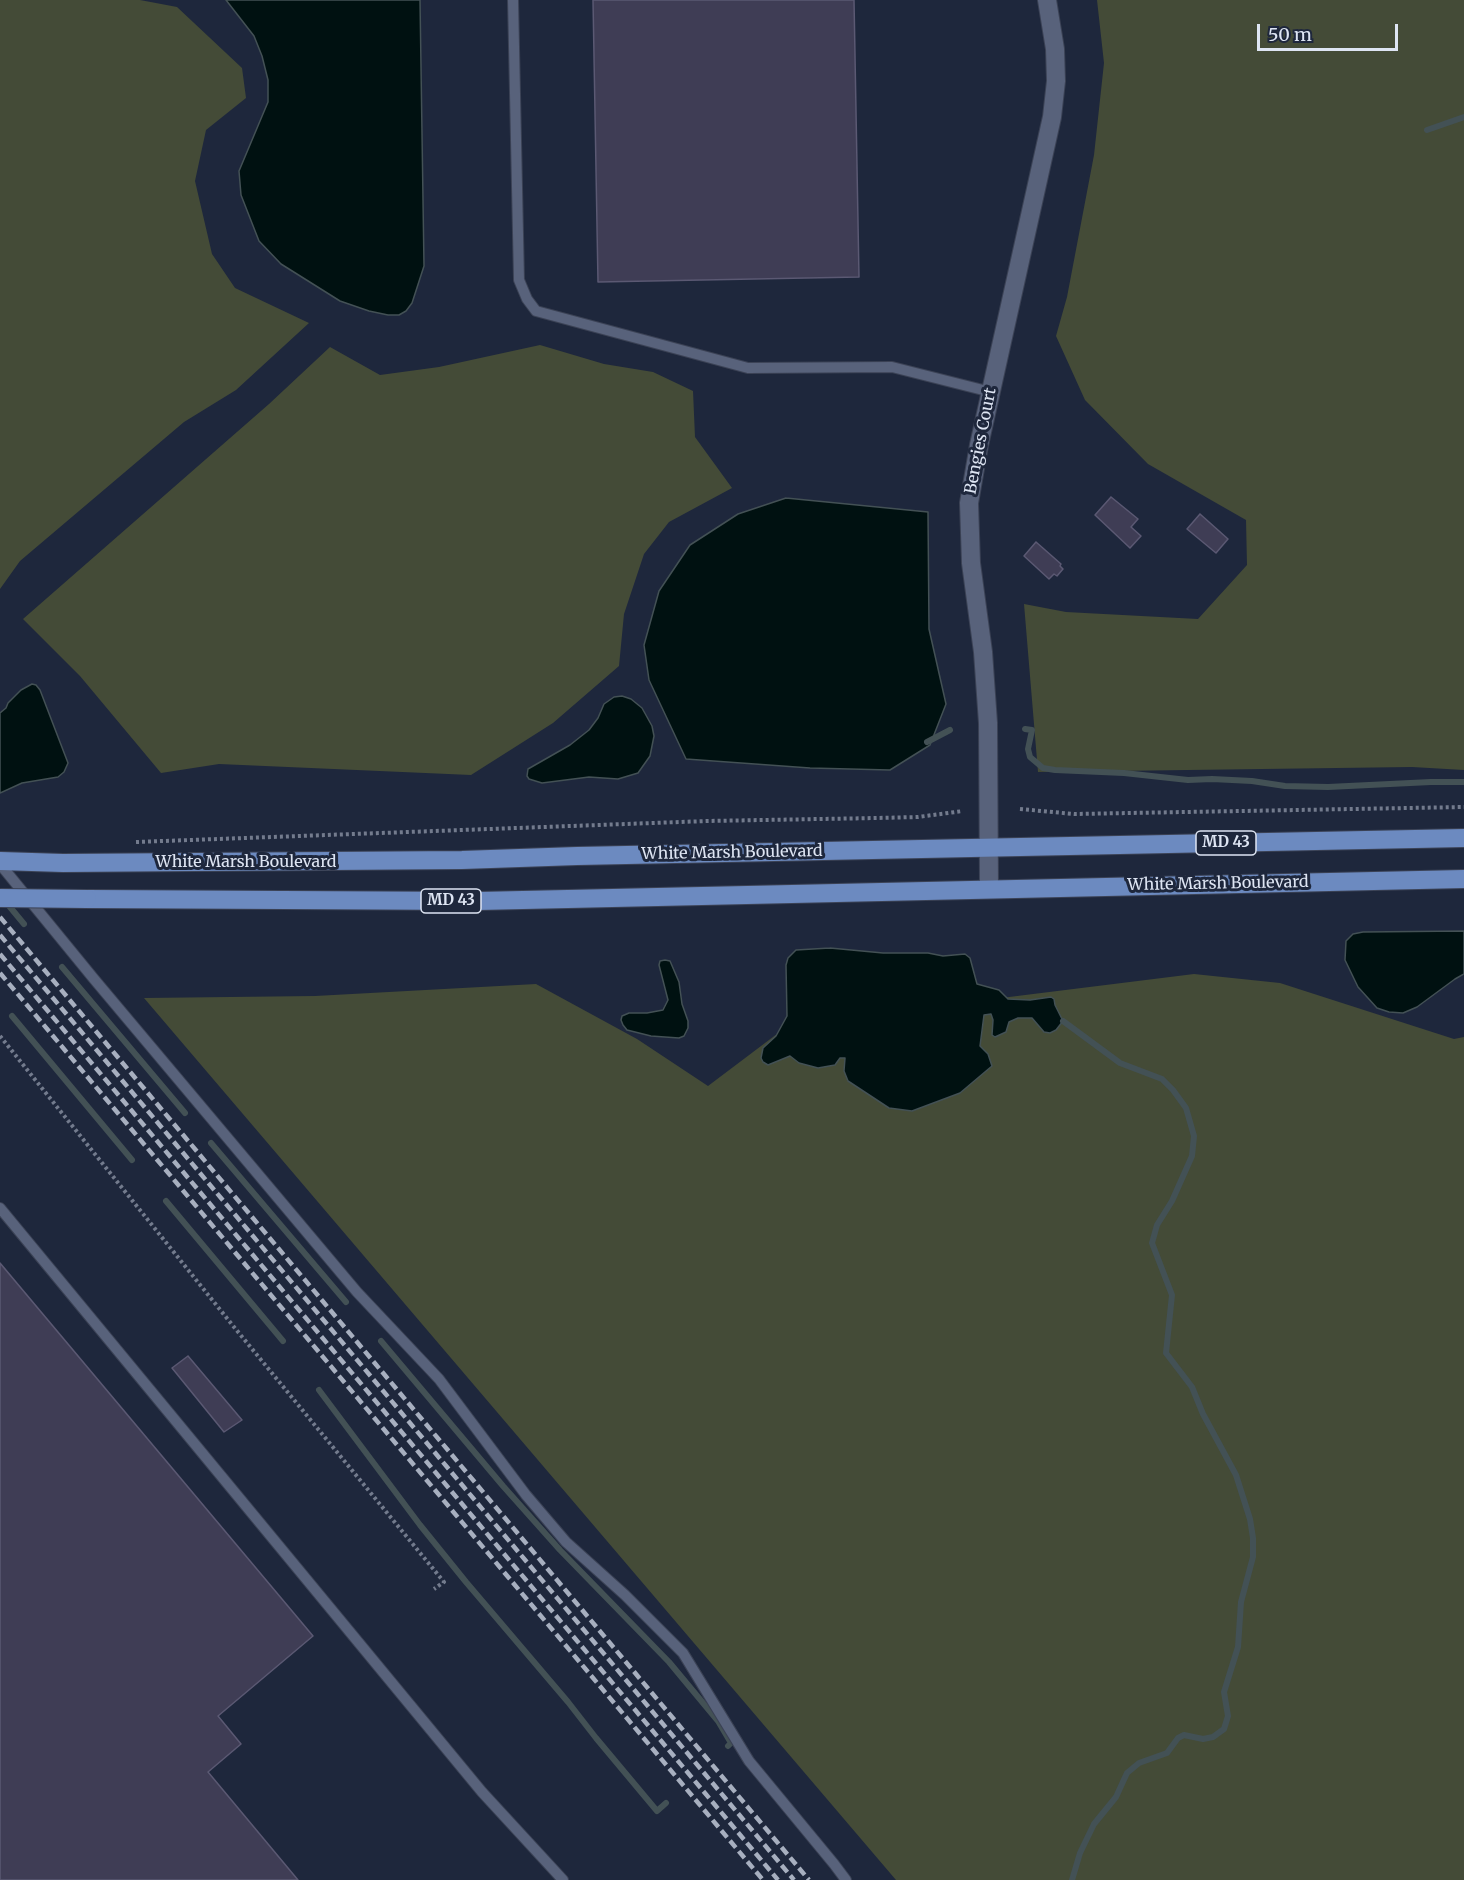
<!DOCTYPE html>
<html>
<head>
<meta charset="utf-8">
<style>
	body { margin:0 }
	#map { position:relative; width:1464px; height:1880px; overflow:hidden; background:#1e273c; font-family:Merriweather,serif }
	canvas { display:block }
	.scale { position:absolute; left:1257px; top:24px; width:141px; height:27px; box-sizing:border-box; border:3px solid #dee5f3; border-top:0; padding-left:8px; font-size:18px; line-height:21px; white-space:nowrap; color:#dee5f3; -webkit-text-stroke:4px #1e273c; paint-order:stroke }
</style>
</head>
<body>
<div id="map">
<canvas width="1464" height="1880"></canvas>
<div class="scale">50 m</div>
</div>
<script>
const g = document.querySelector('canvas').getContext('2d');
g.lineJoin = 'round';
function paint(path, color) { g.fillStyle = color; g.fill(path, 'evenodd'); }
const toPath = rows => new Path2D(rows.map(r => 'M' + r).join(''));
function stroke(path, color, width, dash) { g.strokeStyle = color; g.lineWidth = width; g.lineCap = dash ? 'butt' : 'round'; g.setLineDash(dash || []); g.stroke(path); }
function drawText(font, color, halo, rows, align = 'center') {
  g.font = font + ' Merriweather,serif'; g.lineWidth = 6; g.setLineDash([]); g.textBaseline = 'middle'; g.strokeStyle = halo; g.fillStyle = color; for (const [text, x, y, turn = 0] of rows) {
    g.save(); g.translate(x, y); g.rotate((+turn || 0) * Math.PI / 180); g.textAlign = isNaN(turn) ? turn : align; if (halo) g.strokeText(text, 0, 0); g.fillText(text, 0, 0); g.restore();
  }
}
const green = toPath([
	[0,0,140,0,177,7,242,68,246,98,206,130,195,181,212,254,235,288,309,323,236,390,184,422,20,561,0,589],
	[1097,0,1464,0,1464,770,1412,767,1038,772,1024,604,1066,612,1198,619,1247,565,1246,520,1148,464,1085,400,1056,336,1067,297,1094,155,1104,63],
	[540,345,604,364,653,372,693,391,695,437,732,488,669,522,644,554,624,614,619,666,553,723,471,775,219,764,161,773,80,676,23,619,269,404,330,347,380,375,439,367],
	[1194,974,1280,983,1454,1039,1464,1037,1464,1880,896,1880,144,998,315,996,536,984,637,1039,708,1086,818,1003,993,999]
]);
const water = toPath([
	[226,0,420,0,424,266,412,303,406,311,399,315,388,315,369,311,340,301,281,264,259,241,241,195,239,171,268,102,268,80,262,56,254,36,226,0],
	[786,498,928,512,929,629,946,704,930,745,890,770,810,768,686,759,649,680,644,645,659,591,690,545,738,514,786,498],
	[32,684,36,685,40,690,68,763,64,772,58,777,22,783,0,793,0,713,6,708,8,703,21,690,32,684],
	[622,696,631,699,642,708,652,726,654,736,650,756,638,773,618,779,589,777,542,783,529,779,527,776,528,769,570,745,589,730,598,718,604,704,614,697,622,696],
	[1464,931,1464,974,1455,979,1417,1007,1403,1013,1389,1012,1377,1008,1358,987,1345,960,1346,941,1353,934,1363,932,1464,931],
	[830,948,883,953,928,953,943,956,965,954,970,958,977,984,999,990,1008,999,1030,1000,1051,997,1054,999,1055,1005,1063,1021,1056,1030,1050,1033,1044,1032,1032,1018,1018,1018,1009,1022,1006,1032,995,1037,992,1035,993,1020,991,1014,984,1015,980,1046,988,1054,992,1066,960,1093,912,1111,889,1108,848,1081,844,1071,845,1058,840,1058,835,1065,818,1068,799,1063,790,1056,768,1065,763,1062,761,1058,763,1048,776,1036,787,1016,786,965,788,958,796,950,830,948],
	[665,960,670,961,679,982,682,1004,688,1021,688,1028,684,1036,679,1038,651,1036,627,1030,623,1025,621,1020,622,1016,629,1013,647,1013,663,1010,668,1000,659,965,660,961,665,960]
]);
const stream = toPath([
	[1427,130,1464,117],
	[1025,729,1032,730,1028,749,1030,757,1043,768,1055,770,1124,773,1188,780,1212,779,1252,781,1285,786,1328,787,1431,782,1464,782],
	[927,742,950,730],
	[5,901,24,924],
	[62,967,185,1113],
	[12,1016,132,1160],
	[1063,1021,1120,1063,1162,1079,1173,1090,1186,1108,1194,1136,1192,1156,1172,1201,1157,1225,1152,1243,1172,1295,1166,1353,1192,1387,1203,1414,1236,1475,1250,1519,1253,1538,1253,1557,1241,1602,1238,1647,1224,1692,1228,1716,1224,1729,1213,1737,1203,1739,1184,1735,1178,1738,1167,1753,1139,1763,1127,1773,1116,1797,1094,1824,1080,1853,1072,1880],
	[211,1143,346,1302],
	[166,1201,283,1341],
	[381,1341,503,1486,560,1550,669,1662,718,1721,731,1743,728,1746],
	[319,1390,420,1525,466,1582,568,1702,596,1738,657,1811,666,1803]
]);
const building = toPath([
	[593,0,854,0,859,277,598,282,593,0],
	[1111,497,1138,519,1131,527,1141,536,1130,548,1095,515,1111,497],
	[1200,514,1228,539,1216,553,1187,529,1200,514],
	[1036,542,1061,564,1060,566,1063,569,1057,576,1054,574,1049,579,1024,556,1036,542],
	[0,1263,313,1636,218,1716,241,1744,208,1772,298,1880,0,1880,0,1263],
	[188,1356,242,1420,224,1432,172,1368,188,1356]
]);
const path = toPath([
	[1020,809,1074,814,1464,807],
	[136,842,707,821,877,818,918,817,963,811],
	[0,1036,234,1327,444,1582,434,1589]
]);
const lane = toPath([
	[513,0,519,280,527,299,536,311,748,368,892,367,991,392],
	[0,864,94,979,357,1292,439,1379,526,1495,566,1542,625,1595,683,1653,749,1761,834,1864,846,1880],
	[0,1208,482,1792,563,1880]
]);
const street = toPath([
	[989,889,988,723,983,652,971,563,969,503,979,445,1052,117,1056,81,1055,49,1047,0]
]);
const primary = toPath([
	[0,861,63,863,462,860,577,856,1464,838],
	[87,899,478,901,1464,879]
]);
const rail = toPath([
	[0,917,809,1880],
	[0,935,794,1880],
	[0,954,778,1880],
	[0,973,763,1880]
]);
const primaryBridge = toPath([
	[0,898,87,899]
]);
const shields = [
	[1226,843,60],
	[451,901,60]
];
const shieldNames = [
	["MD 43",1226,843],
	["MD 43",451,901]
];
const streetNames = [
	["Bengies Court",981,441,-79],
	["White Marsh Boulevard",732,853,-1],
	["White Marsh Boulevard",246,862],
	["White Marsh Boulevard",1218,884,-1]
];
paint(green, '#444b37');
paint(water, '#011');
stroke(water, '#435155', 1.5);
stroke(stream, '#435155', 6);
paint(building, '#3f3d55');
stroke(building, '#5b5973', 1.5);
stroke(lane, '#3b4255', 12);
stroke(street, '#3b4255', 20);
stroke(primary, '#3b4255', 20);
stroke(path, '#737b8d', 4, [3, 3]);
stroke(lane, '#58627b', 10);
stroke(street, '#58627b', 18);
stroke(primary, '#6c8ac0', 18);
stroke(rail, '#a7afbf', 4.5, [9, 4.5]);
stroke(primaryBridge, '#3b4255', 20, []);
stroke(primaryBridge, '#6c8ac0', 18);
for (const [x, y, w] of shields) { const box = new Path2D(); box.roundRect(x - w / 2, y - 12, w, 24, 4.5); g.fillStyle = '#1e273c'; g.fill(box); stroke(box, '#dee5f3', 1.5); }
drawText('bold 15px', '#dee5f3', null, shieldNames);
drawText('16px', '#dee5f3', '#1e273c', streetNames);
</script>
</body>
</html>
